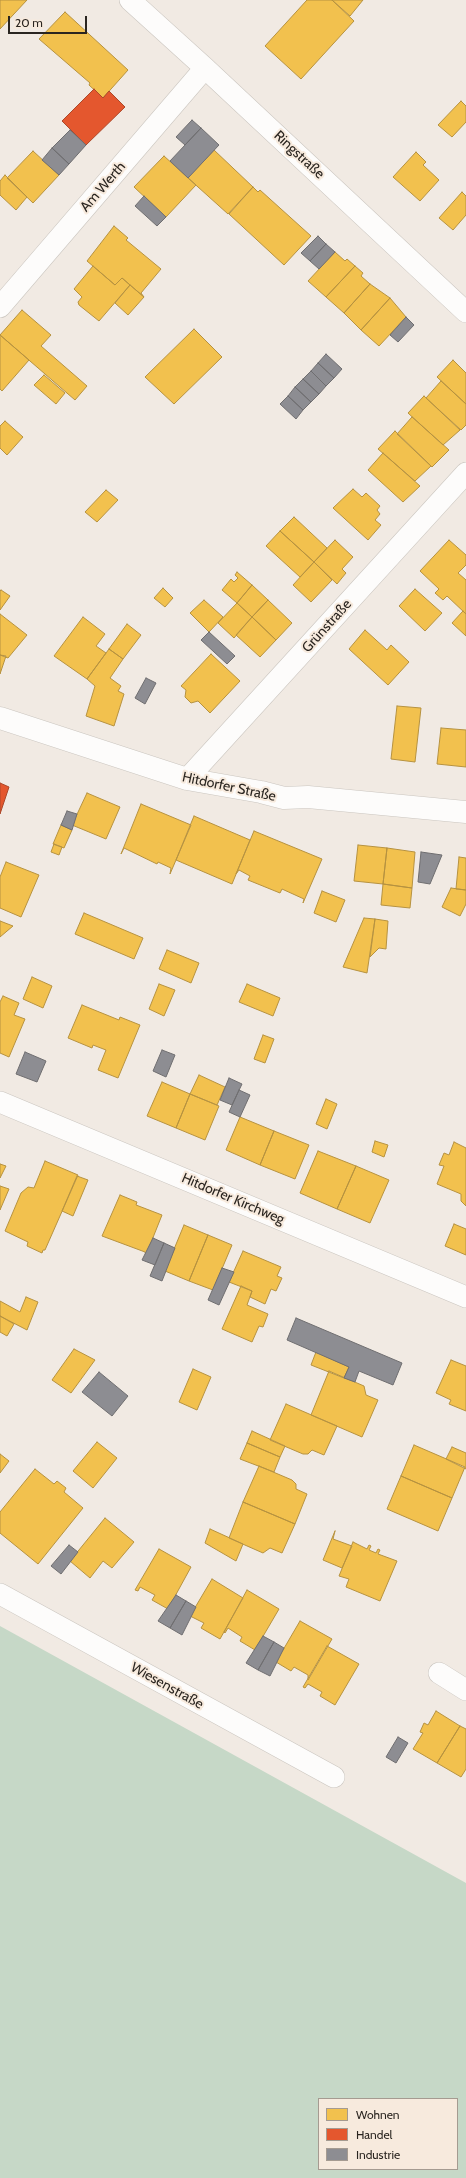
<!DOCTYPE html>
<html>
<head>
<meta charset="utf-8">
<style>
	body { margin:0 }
	#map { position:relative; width:466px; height:2178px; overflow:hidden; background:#f1eae3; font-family:Cabin,sans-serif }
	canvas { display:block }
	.legend { position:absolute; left:318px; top:2098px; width:140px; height:72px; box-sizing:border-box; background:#f7eadd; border:1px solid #a59b91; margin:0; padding:5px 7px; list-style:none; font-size:12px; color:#2a2520 }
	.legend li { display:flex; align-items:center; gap:8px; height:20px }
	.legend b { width:20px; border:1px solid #a59b91 }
	.scale { position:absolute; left:8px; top:16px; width:79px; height:18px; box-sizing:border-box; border:2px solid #2a2520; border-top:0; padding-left:5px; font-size:12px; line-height:14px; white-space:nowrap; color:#2a2520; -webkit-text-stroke:3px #f7eadd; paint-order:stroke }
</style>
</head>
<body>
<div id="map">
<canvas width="466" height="2178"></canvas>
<ul class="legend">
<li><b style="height:11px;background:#f2c14e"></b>Wohnen</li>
<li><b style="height:11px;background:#e4572e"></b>Handel</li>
<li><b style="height:11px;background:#8d8d92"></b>Industrie</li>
</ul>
<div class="scale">20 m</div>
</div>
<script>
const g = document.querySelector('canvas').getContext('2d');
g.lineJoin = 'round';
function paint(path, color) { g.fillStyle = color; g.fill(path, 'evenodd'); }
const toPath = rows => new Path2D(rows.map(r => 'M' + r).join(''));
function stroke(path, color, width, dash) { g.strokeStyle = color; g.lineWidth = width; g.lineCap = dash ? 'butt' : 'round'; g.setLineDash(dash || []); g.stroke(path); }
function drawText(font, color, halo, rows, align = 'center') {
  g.font = font + ' Cabin,sans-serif'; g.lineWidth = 4; g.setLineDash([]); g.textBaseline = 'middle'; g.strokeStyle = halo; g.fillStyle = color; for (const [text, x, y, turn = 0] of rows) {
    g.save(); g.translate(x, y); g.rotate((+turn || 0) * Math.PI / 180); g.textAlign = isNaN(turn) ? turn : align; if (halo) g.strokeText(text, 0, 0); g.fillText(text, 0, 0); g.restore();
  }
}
const green = toPath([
	[0,1626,466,1883,466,2178,0,2178],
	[319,2099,457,2099,457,2169,319,2169]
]);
const homes = toPath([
	[0,0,27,0,0,29,0,0],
	[307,0,332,0,354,21,301,79,265,46,307,0],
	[332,0,363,0,350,16,332,0],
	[65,12,128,70,103,98,89,85,90,83,39,39,65,12],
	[461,101,466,106,466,122,452,137,438,125,461,101],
	[214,150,253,187,228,214,188,178,214,150],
	[33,151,59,175,33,203,7,178,33,151],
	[416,152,426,162,423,165,439,180,420,201,393,177,416,152],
	[164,156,196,185,166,217,134,187,164,156],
	[5,175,27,197,16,210,0,195,0,181,5,175],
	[253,187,258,192,260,190,311,236,284,265,229,214,253,187],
	[462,192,466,196,466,215,453,230,439,218,462,192],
	[114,226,128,238,126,240,161,269,141,293,144,297,122,278,115,285,87,261,114,226],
	[335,252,345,261,347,259,355,266,326,297,308,281,335,252],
	[93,266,115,285,122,278,130,285,99,321,79,305,78,302,82,297,74,289,93,266],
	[355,266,363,273,361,276,370,284,344,313,326,297,355,266],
	[370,284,390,298,361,330,344,313,370,284],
	[130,285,144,297,128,315,115,303,130,285],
	[390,298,406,317,379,346,361,330,390,298],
	[22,310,51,335,41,346,87,386,75,400,0,335,22,310],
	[194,329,222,357,174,404,145,377,194,329],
	[0,335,29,360,2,391,0,389,0,335],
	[453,360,466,373,466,404,437,377,453,360],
	[44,375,65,393,56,404,34,385,44,375],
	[441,381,466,404,466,425,461,430,426,398,441,381],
	[424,396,460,430,443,445,408,413,424,396],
	[412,417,449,450,432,467,397,434,412,417],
	[5,421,23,437,7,455,0,448,0,426,5,421],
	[395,431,431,466,415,481,378,449,395,431],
	[383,453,420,486,403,502,368,470,383,453],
	[353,489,362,497,366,493,380,506,377,510,380,514,375,520,381,525,368,540,333,508,353,489],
	[106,490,118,500,97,522,85,512,106,490],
	[294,517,327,548,314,562,280,531,294,517],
	[280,531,314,562,300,577,266,546,280,531],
	[335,540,353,557,342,569,346,573,337,584,314,562,335,540],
	[449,540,466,555,466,565,458,573,466,580,466,614,447,596,443,600,435,593,439,589,420,571,449,540],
	[314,562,332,580,311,602,293,585,314,562],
	[237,572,252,585,237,603,222,590,231,579,234,582,238,578,235,575,237,572],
	[252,585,268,600,252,617,237,603,252,585],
	[163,588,173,598,165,607,154,598,163,588],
	[415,589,442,613,425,631,399,606,415,589],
	[1,590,10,596,0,610,0,591,1,590],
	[204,600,223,617,209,632,190,613,204,600],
	[268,600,292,623,276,640,252,617,268,600],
	[237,603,252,617,234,638,218,623,237,603],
	[463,611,466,614,466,636,452,623,463,611],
	[0,614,27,635,8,658,0,655,0,614],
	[83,617,105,634,96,646,106,653,87,679,54,656,83,617],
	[252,617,276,640,260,657,236,635,252,617],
	[127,624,141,635,123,659,109,649,127,624],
	[365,630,387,650,391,645,409,662,388,685,349,649,365,630],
	[109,649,123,659,110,678,121,686,118,691,124,694,114,726,86,716,95,686,87,679,109,649],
	[211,654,240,681,210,713,198,701,191,703,185,697,186,690,181,686,211,654],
	[0,655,6,656,0,674,0,655],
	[397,706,421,708,415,762,391,759,397,706],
	[441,728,466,730,466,767,437,764,441,728],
	[87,793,120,807,106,839,72,825,87,793],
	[141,804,191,825,170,874,171,868,158,862,157,864,124,848,121,854,141,804],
	[194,816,250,840,232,884,176,860,194,816],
	[61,825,72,830,64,848,53,844,61,825],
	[254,831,322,859,303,903,304,899,282,889,280,893,248,880,250,876,239,870,236,874,254,831],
	[54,844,62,847,59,855,51,852,54,844],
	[358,845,387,848,383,884,354,881,358,845],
	[387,848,415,852,412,888,383,884,387,848],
	[459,857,466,858,466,890,456,889,459,857],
	[6,862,39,875,21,917,0,908,0,877,6,862],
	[383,884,412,888,410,908,381,905,383,884],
	[451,888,466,890,466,904,460,916,442,907,451,888],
	[322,891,345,900,336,922,314,913,322,891],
	[84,913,143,938,134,959,75,934,84,913],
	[364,918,375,919,367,973,343,967,364,918],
	[375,919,388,921,386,949,379,948,370,957,375,919],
	[0,921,13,926,0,937,0,921],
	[167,950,199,963,191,983,159,969,167,950],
	[32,977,52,986,43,1008,23,999,32,977],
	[159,984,175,990,164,1016,149,1009,159,984],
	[247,984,280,998,273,1016,239,1002,247,984],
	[3,996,19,1003,14,1015,25,1019,9,1057,0,1053,0,1002,3,996],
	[82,1005,119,1020,120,1017,140,1025,118,1078,98,1070,106,1050,93,1045,92,1048,68,1038,82,1005],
	[263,1035,274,1039,265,1063,254,1059,263,1035],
	[199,1075,225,1087,217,1105,190,1094,199,1075],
	[162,1082,190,1094,176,1128,147,1116,162,1082],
	[190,1094,219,1106,205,1140,176,1128,190,1094],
	[326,1099,337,1104,327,1129,316,1124,326,1099],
	[240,1117,274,1131,260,1165,226,1150,240,1117],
	[274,1131,309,1145,295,1179,260,1165,274,1131],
	[375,1141,388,1145,384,1157,372,1152,375,1141],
	[454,1142,466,1148,466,1206,461,1201,461,1194,437,1184,444,1166,439,1165,444,1153,449,1155,454,1142],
	[318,1151,356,1166,337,1209,300,1193,318,1151],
	[45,1161,78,1175,45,1250,43,1250,42,1253,27,1246,28,1242,5,1231,21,1193,28,1187,34,1188,45,1161],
	[0,1164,6,1166,0,1178,0,1164],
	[356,1166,389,1180,370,1223,337,1209,356,1166],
	[77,1176,88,1180,73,1216,62,1211,77,1176],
	[0,1186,9,1189,0,1210,0,1186],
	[120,1195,137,1202,136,1205,162,1215,146,1255,145,1252,102,1236,120,1195],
	[454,1224,466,1229,466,1255,445,1246,454,1224],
	[184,1225,208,1235,189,1281,165,1271,184,1225],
	[208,1235,232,1245,213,1290,189,1281,208,1235],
	[243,1251,281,1267,277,1276,282,1278,276,1291,271,1289,265,1304,250,1297,252,1291,229,1282,243,1251],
	[241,1286,252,1291,247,1305,268,1314,263,1327,259,1326,252,1342,222,1329,241,1286],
	[26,1297,38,1302,27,1330,0,1316,0,1301,20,1312,26,1297],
	[0,1316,14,1324,7,1336,0,1332,0,1316],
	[74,1349,95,1360,71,1393,52,1380,74,1349],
	[316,1352,349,1367,344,1378,311,1365,316,1352],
	[451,1360,466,1366,466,1411,449,1404,451,1400,436,1393,451,1360],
	[193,1369,211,1377,197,1410,179,1402,193,1369],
	[329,1371,364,1386,366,1395,378,1400,362,1437,311,1415,329,1371],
	[286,1404,337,1426,324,1455,312,1450,308,1454,303,1454,270,1440,286,1404],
	[252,1431,285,1446,280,1457,247,1443,252,1431],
	[97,1442,117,1458,93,1488,73,1471,97,1442],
	[247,1443,280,1457,274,1472,240,1459,247,1443],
	[414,1445,465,1467,452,1498,401,1476,414,1445],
	[452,1447,466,1453,466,1469,446,1459,452,1447],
	[0,1454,9,1461,0,1473,0,1454],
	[259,1466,292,1480,296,1484,296,1489,307,1494,295,1524,243,1502,259,1466],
	[35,1469,54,1484,57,1481,66,1488,64,1492,83,1508,38,1564,0,1533,0,1512,35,1469],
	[401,1476,452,1498,438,1531,387,1509,401,1476],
	[243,1502,295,1524,282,1553,270,1548,263,1553,229,1538,243,1502],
	[105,1518,134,1542,112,1568,103,1561,90,1578,70,1561,105,1518],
	[210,1529,243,1544,236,1561,205,1543,210,1529],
	[335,1531,333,1539,352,1546,342,1568,323,1560,335,1531],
	[353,1542,367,1549,369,1545,371,1546,369,1550,376,1553,378,1549,380,1550,378,1554,397,1561,380,1601,346,1587,349,1579,339,1576,353,1542],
	[159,1549,191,1567,168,1609,152,1600,155,1595,140,1587,138,1591,135,1590,159,1549],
	[212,1579,243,1598,220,1639,201,1628,204,1623,190,1616,212,1579],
	[247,1590,279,1609,255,1650,240,1641,242,1637,228,1628,225,1633,224,1632,247,1590],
	[300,1621,332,1639,308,1680,308,1675,294,1667,291,1671,276,1662,300,1621],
	[327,1646,359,1664,335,1705,320,1696,322,1692,308,1684,305,1688,303,1687,327,1646],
	[436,1711,460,1726,437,1763,413,1749,423,1733,420,1732,424,1723,428,1725,436,1711],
	[460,1726,466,1729,466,1769,461,1777,437,1763,460,1726]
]);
const shops = toPath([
	[94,89,103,98,109,91,125,107,86,145,62,121,94,89],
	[0,783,9,787,0,814,0,783]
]);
const industry = toPath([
	[192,120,201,128,185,145,176,137,192,120],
	[201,128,219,145,188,178,170,161,201,128],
	[70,130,86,145,69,164,52,148,70,130],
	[52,148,69,164,59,175,42,160,52,148],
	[144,196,166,217,157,226,135,206,144,196],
	[318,236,326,244,310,261,301,253,318,236],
	[326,244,335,252,319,269,310,261,326,244],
	[406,317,414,325,398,342,390,335,406,317],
	[326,354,342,369,334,378,318,363,326,354],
	[318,363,334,378,326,386,311,371,318,363],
	[311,371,326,386,319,394,303,379,311,371],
	[303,379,319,394,311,402,295,387,303,379],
	[295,387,311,402,303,410,288,396,295,387],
	[288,396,303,410,296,419,280,404,288,396],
	[209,632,235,656,227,664,201,640,209,632],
	[146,678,156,683,145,704,135,698,146,678],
	[67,811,77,814,72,830,61,825,67,811],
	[421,852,442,855,430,884,418,882,421,852],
	[162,1050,175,1055,166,1077,153,1071,162,1050],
	[25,1052,46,1061,37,1082,16,1074,25,1052],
	[229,1078,242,1084,232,1105,220,1100,229,1078],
	[239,1090,250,1095,240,1117,229,1112,239,1090],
	[153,1238,164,1243,155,1265,142,1260,153,1238],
	[164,1243,175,1248,162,1281,150,1276,164,1243],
	[222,1268,234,1272,219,1305,208,1300,222,1268],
	[296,1318,402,1363,393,1385,359,1371,355,1382,344,1378,349,1367,287,1340,296,1318],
	[99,1372,128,1396,112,1416,82,1392,99,1372],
	[69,1545,78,1552,61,1574,51,1566,69,1545],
	[176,1595,186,1601,170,1628,158,1621,176,1595],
	[186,1601,196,1607,182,1635,170,1628,186,1601],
	[263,1636,274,1642,258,1670,246,1663,263,1636],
	[274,1642,284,1648,270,1676,258,1670,274,1642],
	[398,1737,408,1743,396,1763,386,1757,398,1737]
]);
const minor = toPath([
	[130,0,205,68,466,312],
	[0,307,205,68],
	[187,779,466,473],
	[0,1102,466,1297],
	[0,1594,334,1777],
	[439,1673,466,1690]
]);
const tertiary = toPath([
	[0,718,187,779,261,792,284,798,308,797,466,812]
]);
const streetNames = [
	["Ringstraße",299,155,43],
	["Am Werth",103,187,-49],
	["Grünstraße",327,626,-48],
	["Hitdorfer Straße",229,787,12],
	["Hitdorfer Kirchweg",233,1199,23],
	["Wiesenstraße",167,1686,29]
];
paint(green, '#c6d8c7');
paint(homes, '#f2c14e');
stroke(homes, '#b69240', 1);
paint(shops, '#e4572e');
stroke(shops, '#ac482a', 1);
paint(industry, '#8d8d92');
stroke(industry, '#6f6e70', 1);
stroke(minor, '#cac5bf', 22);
stroke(tertiary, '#cac5bf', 23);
stroke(minor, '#fdfcfb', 21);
stroke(tertiary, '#fdfcfb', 22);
drawText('14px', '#2a2520', '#f7eadd', streetNames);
</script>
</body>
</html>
